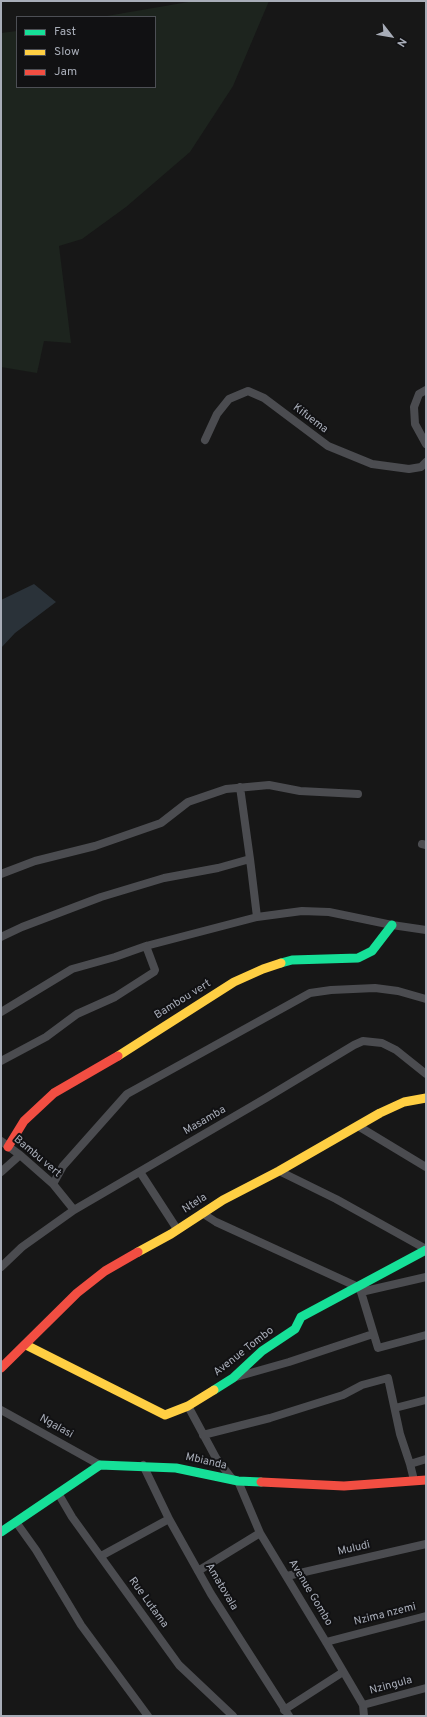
<!DOCTYPE html>
<html>
<head>
<meta charset="utf-8">
<style>
	body { margin:0 }
	#map { position:relative; width:427px; height:1717px; overflow:hidden; background:#171717; font-family:Overpass,sans-serif }
	canvas { display:block }
	.frame { position:absolute; inset:0; border:2px solid #a8adb8; pointer-events:none }
	.legend { position:absolute; left:16px; top:16px; width:140px; height:72px; box-sizing:border-box; background:#111113; border:1px solid #4d4f55; margin:0; padding:5px 7px; list-style:none; font-size:12px; color:#a8adb8 }
	.legend li { display:flex; align-items:center; gap:8px; height:20px }
	.legend b { width:20px; border:1px solid #4d4f55 }
	.north { position:absolute; left:371px; top:16px; width:40px; height:40px; -webkit-text-stroke:3px #111113; paint-order:stroke; rotate:121deg; font-size:11px; font-weight:700; line-height:16px; text-align:center; color:#a8adb8 }
	.north::after { content:''; display:block; margin:auto; width:14px; height:18px; background:#a8adb8; clip-path:polygon(50% 0,100% 100%,50% 72%,0 100%) }
</style>
</head>
<body>
<div id="map">
<canvas width="427" height="1717"></canvas>
<div class="frame"></div>
<ul class="legend">
<li><b style="height:5px;background:#16e098"></b>Fast</li>
<li><b style="height:5px;background:#ffcf43"></b>Slow</li>
<li><b style="height:5px;background:#f24e42"></b>Jam</li>
</ul>
<div class="north">N</div>
</div>
<script>
const g = document.querySelector('canvas').getContext('2d');
g.lineJoin = 'round';
function paint(path, color) { g.fillStyle = color; g.fill(path, 'evenodd'); }
const toPath = rows => new Path2D(rows.map(r => 'M' + r).join(''));
function stroke(path, color, width, dash) { g.strokeStyle = color; g.lineWidth = width; g.lineCap = dash ? 'butt' : 'round'; g.setLineDash(dash || []); g.stroke(path); }
function drawText(font, color, halo, rows, align = 'center') {
  g.font = font + ' Overpass,sans-serif'; g.lineWidth = 4; g.setLineDash([]); g.textBaseline = 'middle'; g.strokeStyle = halo; g.fillStyle = color; for (const [text, x, y, turn = 0] of rows) {
    g.save(); g.translate(x, y); g.rotate((+turn || 0) * Math.PI / 180); g.textAlign = isNaN(turn) ? turn : align; if (halo) g.strokeText(text, 0, 0); g.fillText(text, 0, 0); g.restore();
  }
}
const green = toPath([
	[194,1,269,1,233,86,190,152,126,207,82,239,59,246,71,343,44,341,37,373,1,367,1,33,17,31,17,87,155,87,155,17,101,17]
]);
const water = toPath([
	[34,584,56,602,15,633,1,648,1,600]
]);
const street = toPath([
	[426,390,419,394,414,407,415,424,426,444],
	[205,440,217,414,229,399,248,391,264,398,328,446,372,464,409,469,421,467,426,462],
	[240,787,250,859],
	[422,844,426,845],
	[1,874,35,861,95,846,161,823,188,802,226,789,269,785,300,791,358,794],
	[1,937,22,927,101,897,164,878,218,868,250,859,257,917],
	[1,1012,72,969,115,957,146,946,257,917,302,911,329,912,392,925,426,930],
	[1,1061,46,1037,77,1014,115,997,154,972,155,970,146,946],
	[358,1126,426,1167],
	[1,1141,20,1155,53,1184,74,1210],
	[279,1171,336,1199,426,1249],
	[1,1172,20,1155],
	[140,1172,177,1229],
	[53,1184,63,1166,127,1094,310,993,331,990,375,988,398,991,426,999],
	[202,1213,216,1222,358,1287,361,1292,378,1348,426,1335],
	[1,1267,22,1247,74,1210,266,1098,354,1045,363,1041,382,1043,396,1050,426,1074],
	[361,1292,426,1277],
	[236,1377,289,1362,373,1334],
	[188,1406,216,1458,233,1480],
	[395,1408,426,1400],
	[1,1410,100,1465],
	[203,1435,270,1418,343,1395,362,1385,388,1378,400,1434,410,1464],
	[143,1465,169,1519,211,1594,289,1716],
	[414,1480,410,1464,426,1459],
	[238,1481,260,1533,326,1642,363,1705,364,1716],
	[58,1493,72,1517,179,1665,233,1716],
	[16,1522,36,1550,81,1625,148,1716],
	[101,1556,169,1519],
	[198,1571,260,1533],
	[287,1576,426,1544],
	[326,1642,426,1616],
	[363,1705,426,1688],
	[284,1710,343,1672]
]);
const fast = toPath([
	[281,963,292,960,358,958,372,951,392,925],
	[214,1390,233,1378,262,1351,295,1329,301,1317,426,1250],
	[1,1532,100,1465,176,1468,238,1481,261,1482]
]);
const slow = toPath([
	[118,1056,234,982,263,969,281,963],
	[138,1252,171,1234,223,1200,279,1171,380,1113,404,1102,426,1098],
	[26,1345,165,1415,188,1406,214,1390]
]);
const jam = toPath([
	[8,1147,24,1121,54,1093,118,1056],
	[1,1368,77,1293,105,1271,138,1252],
	[261,1482,344,1486,426,1480]
]);
const streetNames = [
	["Kifuema",310,419,37],
	["Bambou vert",183,1000,-32],
	["Masamba",205,1121,-30],
	["Bambu vert",37,1157,40],
	["Ntela",195,1204,-33],
	["Avenue Tombo",244,1352,-38],
	["Ngalasi",56,1427,29],
	["Mbianda",206,1462,13],
	["Muludi",354,1549,-13],
	["Amatovala",221,1587,59],
	["Avenue Gombo",310,1593,59],
	["Rue Lutama",148,1603,54],
	["Nzima nzemi",385,1615,-14],
	["Nzingula",391,1686,-15]
];
paint(green, '#1d241e');
paint(water, '#2a3239');
stroke(street, '#4b4c50', 8);
stroke(fast, '#16e098', 9);
stroke(slow, '#ffcf43', 9);
stroke(jam, '#f24e42', 9);
drawText('11px', '#a8adb8', '#111113', streetNames);
</script>
</body>
</html>
